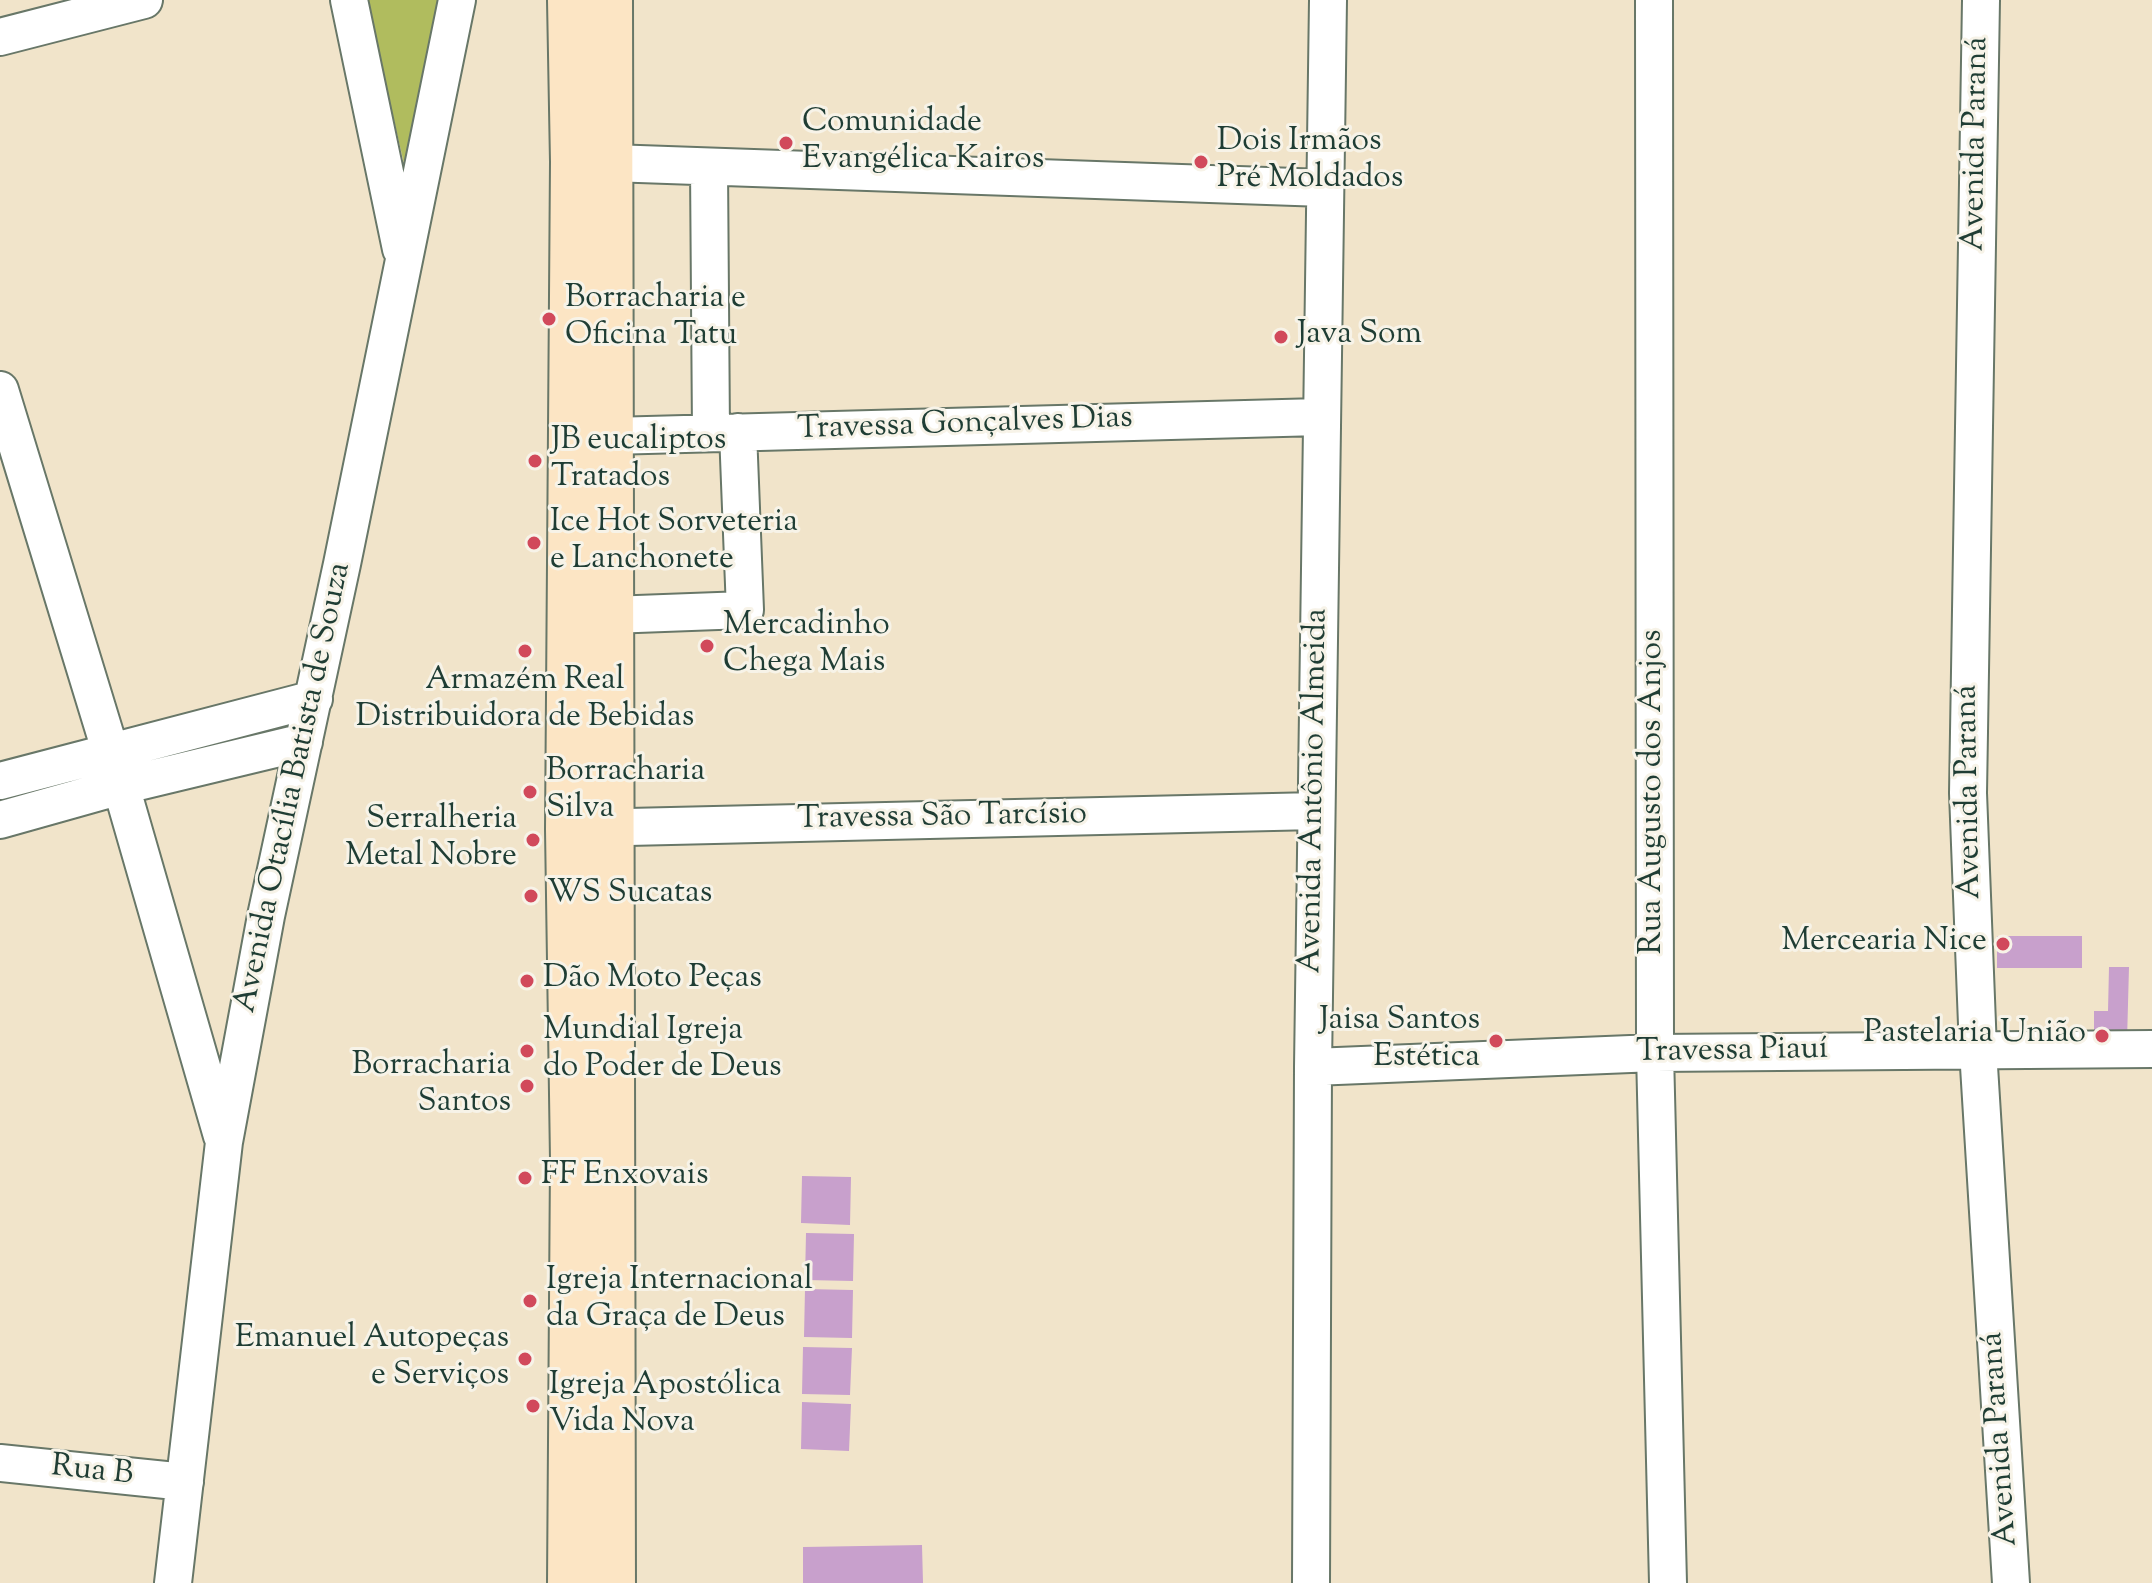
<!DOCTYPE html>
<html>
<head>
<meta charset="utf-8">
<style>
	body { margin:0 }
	canvas { display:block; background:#f1e4ca }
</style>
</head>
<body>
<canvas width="2152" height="1583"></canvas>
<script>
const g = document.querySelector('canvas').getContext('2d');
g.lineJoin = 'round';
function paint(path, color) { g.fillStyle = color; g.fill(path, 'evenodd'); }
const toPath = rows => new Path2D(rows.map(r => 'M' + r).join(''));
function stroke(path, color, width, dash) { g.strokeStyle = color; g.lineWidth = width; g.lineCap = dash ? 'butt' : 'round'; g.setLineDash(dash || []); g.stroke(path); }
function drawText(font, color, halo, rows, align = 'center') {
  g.font = font + ' "Sorts Mill Goudy",serif'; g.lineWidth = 6; g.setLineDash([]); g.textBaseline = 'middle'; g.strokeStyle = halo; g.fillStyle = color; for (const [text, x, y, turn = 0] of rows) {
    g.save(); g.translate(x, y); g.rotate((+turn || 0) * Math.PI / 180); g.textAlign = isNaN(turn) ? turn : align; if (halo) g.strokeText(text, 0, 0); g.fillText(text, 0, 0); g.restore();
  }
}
const green = toPath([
	[366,0,439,0,405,168]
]);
const building = toPath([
	[1997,936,2082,936,2082,968,1997,968],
	[2109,967,2129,967,2127,1041,2094,1041,2094,1011,2108,1011],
	[802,1176,851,1177,850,1225,801,1223],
	[806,1233,854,1234,853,1281,805,1280],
	[805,1289,853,1290,852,1338,804,1337],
	[803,1347,852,1348,850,1395,802,1394],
	[802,1402,851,1404,849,1451,801,1449],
	[922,1545,923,1583,803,1583,803,1547]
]);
const minor = toPath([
	[349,0,401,249],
	[1654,0,1655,1053,1668,1583],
	[1981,0,1968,793,1978,1050,2011,1583],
	[0,37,144,0],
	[582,162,1324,188],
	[709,167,711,433],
	[0,390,121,786,222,1136],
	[610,436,1320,417],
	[610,615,745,610,738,432],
	[0,781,314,699],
	[0,820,121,786,304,742],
	[585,828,1316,811],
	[1313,1067,1655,1053,2152,1049],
	[0,1463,185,1482],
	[173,1583,224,1142,266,916,342,564,457,0],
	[1311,1583,1313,1067,1328,0]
]);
const secondary = toPath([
	[610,0,613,1583],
	[570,1583,573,1160,568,829,573,162,570,0]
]);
const markers = [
	[786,143,8,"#d1495b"],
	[1201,162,8,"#d1495b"],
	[549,319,8,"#d1495b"],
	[1281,337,8,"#d1495b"],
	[535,461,8,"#d1495b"],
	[534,543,8,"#d1495b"],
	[707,646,8,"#d1495b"],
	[525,651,8,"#d1495b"],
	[530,792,8,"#d1495b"],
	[533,840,8,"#d1495b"],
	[531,896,8,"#d1495b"],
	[2003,944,8,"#d1495b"],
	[527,981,8,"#d1495b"],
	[2102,1036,8,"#d1495b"],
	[1496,1041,8,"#d1495b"],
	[527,1051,8,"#d1495b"],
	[527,1086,8,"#d1495b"],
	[525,1178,8,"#d1495b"],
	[530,1301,8,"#d1495b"],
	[525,1359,8,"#d1495b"],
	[533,1406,8,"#d1495b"]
];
const poiNames = [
	["Comunidade",802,125],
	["Evangélica Kairos",802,162],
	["Dois Irmãos",1217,144],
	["Pré Moldados",1217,181],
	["Borracharia e",565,301],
	["Oficina Tatu",565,338],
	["Java Som",1297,337],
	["JB eucaliptos",551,443],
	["Tratados",551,480],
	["Ice Hot Sorveteria",550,525],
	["e Lanchonete",550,562],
	["Mercadinho",723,628],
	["Chega Mais",723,665],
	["Armazém Real",525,683,"center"],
	["Distribuidora de Bebidas",525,720,"center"],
	["Borracharia",546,774],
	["Silva",546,811],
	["Serralheria",517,822,"right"],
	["Metal Nobre",517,859,"right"],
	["WS Sucatas",547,896],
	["Mercearia Nice",1987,944,"right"],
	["Dão Moto Peças",543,981],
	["Jaisa Santos",1480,1023,"right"],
	["Estética",1480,1060,"right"],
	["Mundial Igreja",543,1033],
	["do Poder de Deus",543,1070],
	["Pastelaria União",2086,1036,"right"],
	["Borracharia",511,1068,"right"],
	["Santos",511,1105,"right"],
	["FF Enxovais",541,1178],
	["Igreja Internacional",546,1283],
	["da Graça de Deus",546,1320],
	["Emanuel Autopeças",509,1341,"right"],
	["e Serviços",509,1378,"right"],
	["Igreja Apostólica",549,1388],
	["Vida Nova",549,1425]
];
const streetNames = [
	["Avenida Paraná",1978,144,-89],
	["Travessa Gonçalves Dias",965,426,-2],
	["Avenida Otacília Batista de Souza",295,788,-78],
	["Avenida Antônio Almeida",1316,791,-89],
	["Rua Augusto dos Anjos",1655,792,-90],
	["Avenida Paraná",1971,792,-91],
	["Travessa São Tarcísio",942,819,-1],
	["Travessa Piauí",1732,1053,-1],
	["Avenida Paraná",2002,1439,-94],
	["Rua B",92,1473,6]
];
paint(green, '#b0bc5e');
paint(building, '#c8a0cc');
stroke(minor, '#687768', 40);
stroke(secondary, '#687768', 48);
stroke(minor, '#fff', 36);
stroke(secondary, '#fce5c4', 44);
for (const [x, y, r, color] of markers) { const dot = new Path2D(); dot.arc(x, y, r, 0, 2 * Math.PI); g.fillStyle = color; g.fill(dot); stroke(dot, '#f7f3e8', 3); }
drawText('32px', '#1f3d34', '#f7f3e8', poiNames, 'left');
drawText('32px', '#1f3d34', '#f7f3e8', streetNames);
</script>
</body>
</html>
